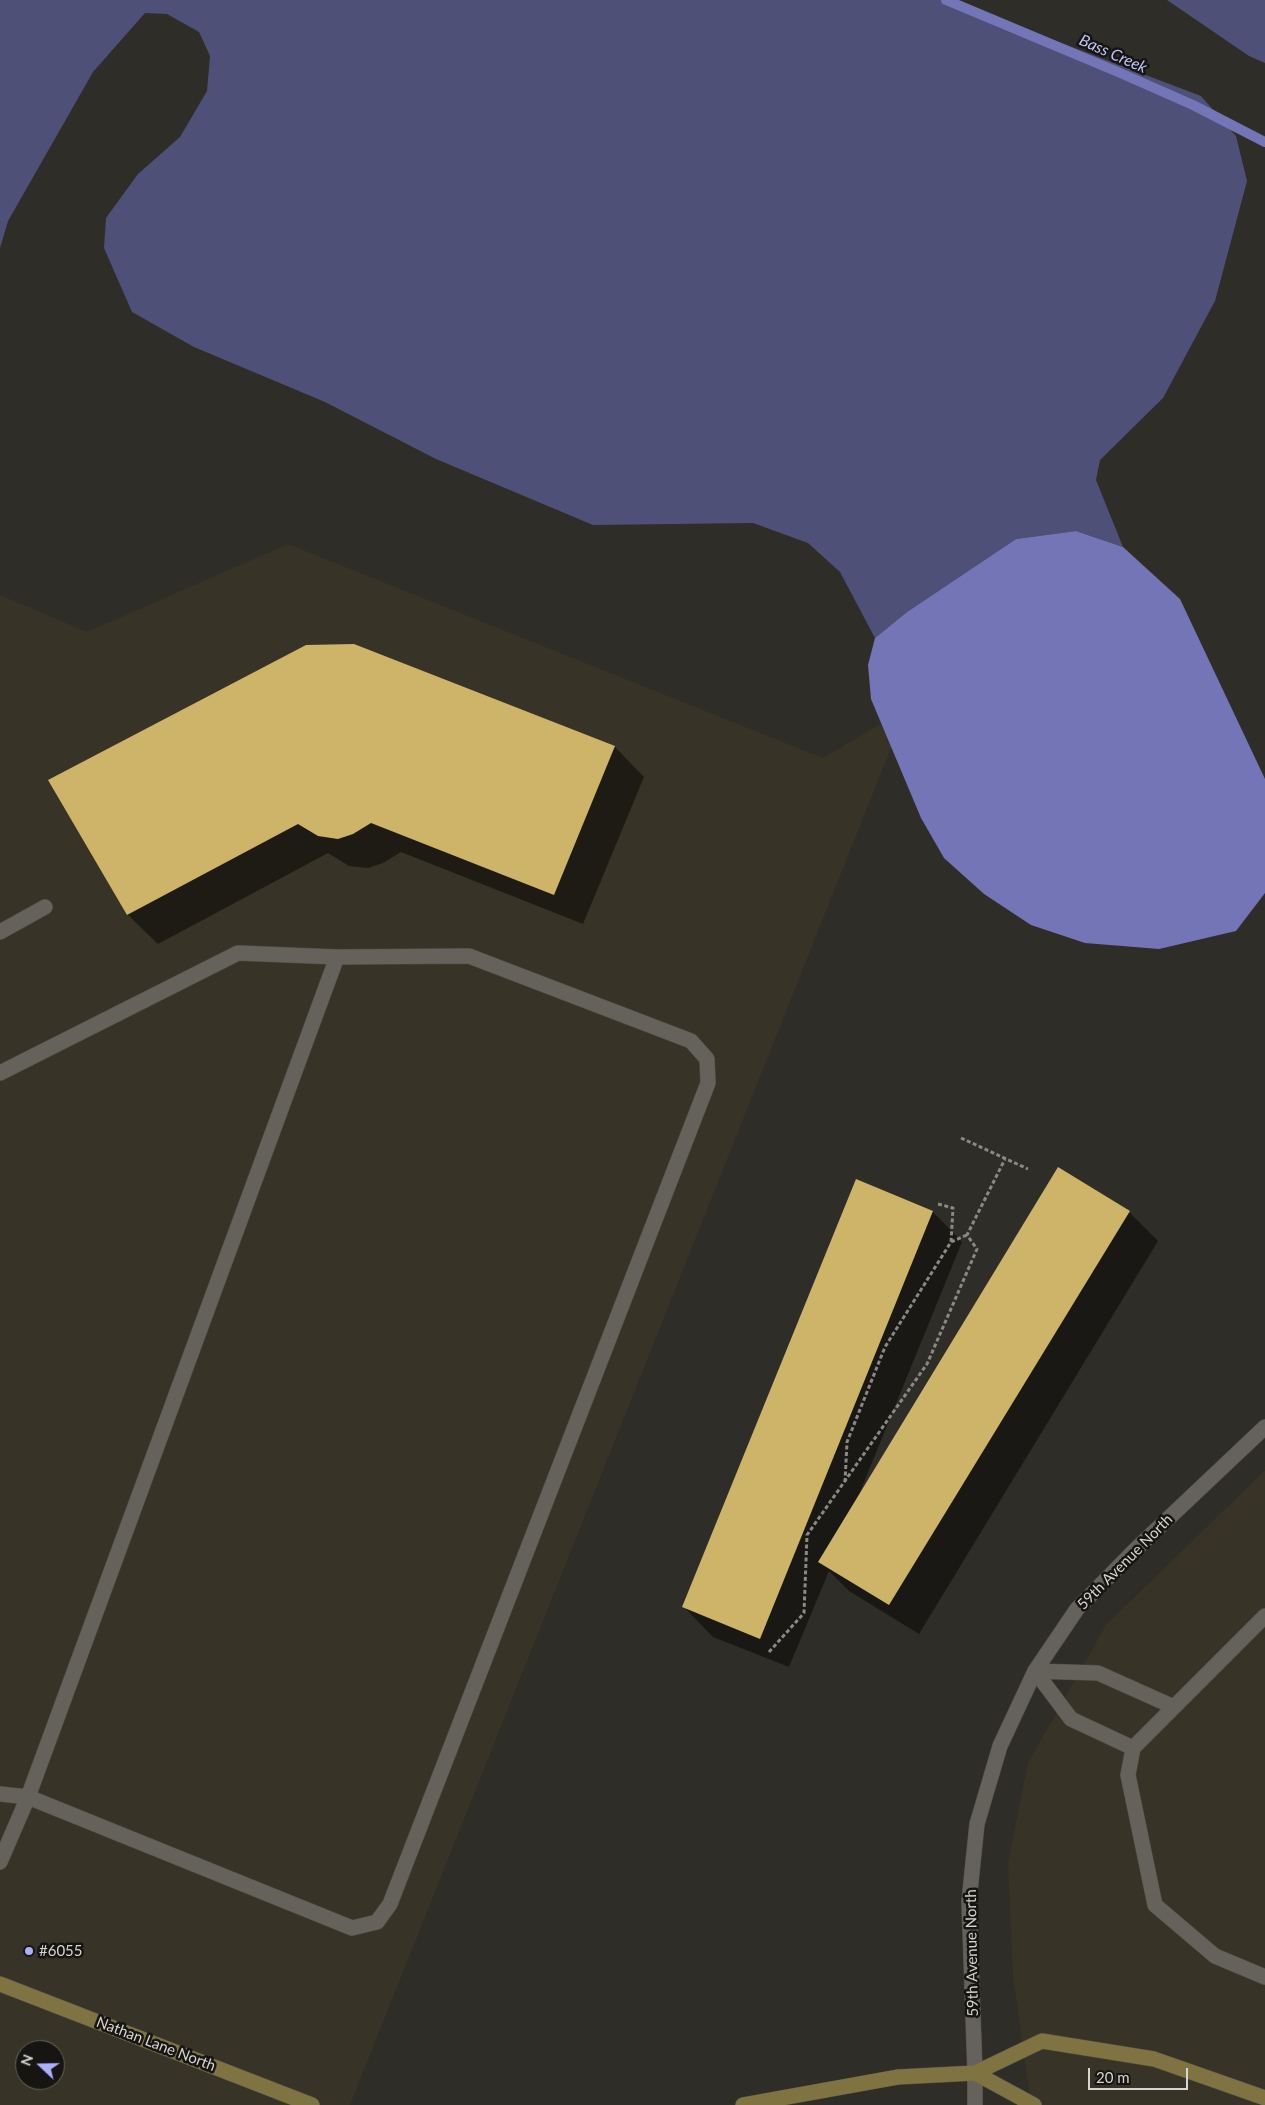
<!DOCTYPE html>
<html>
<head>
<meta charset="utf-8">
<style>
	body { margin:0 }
	#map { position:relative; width:1265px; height:2105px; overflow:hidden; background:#2f2d27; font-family:Lato,sans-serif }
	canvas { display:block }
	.north { position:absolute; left:15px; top:2040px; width:50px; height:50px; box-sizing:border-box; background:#161512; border:1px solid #63625e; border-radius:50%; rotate:291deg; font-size:14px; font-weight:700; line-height:20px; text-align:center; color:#d7d5d1 }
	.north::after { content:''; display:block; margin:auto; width:18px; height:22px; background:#acaffb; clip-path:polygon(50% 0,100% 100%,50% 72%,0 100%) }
	.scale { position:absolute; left:1088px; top:2068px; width:100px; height:22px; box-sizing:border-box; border:2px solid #d7d5d1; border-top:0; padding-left:6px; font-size:15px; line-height:18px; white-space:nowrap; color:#d7d5d1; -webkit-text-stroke:4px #161512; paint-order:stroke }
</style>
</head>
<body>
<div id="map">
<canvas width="1265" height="2105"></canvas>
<div class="north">N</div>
<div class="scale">20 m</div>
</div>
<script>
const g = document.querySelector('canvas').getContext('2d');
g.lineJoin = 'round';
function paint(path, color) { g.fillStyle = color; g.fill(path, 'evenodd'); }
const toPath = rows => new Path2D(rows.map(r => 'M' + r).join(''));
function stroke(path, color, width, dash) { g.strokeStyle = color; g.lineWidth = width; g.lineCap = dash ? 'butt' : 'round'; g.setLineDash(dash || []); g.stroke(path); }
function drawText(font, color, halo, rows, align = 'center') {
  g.font = font + ' Lato,sans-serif'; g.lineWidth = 5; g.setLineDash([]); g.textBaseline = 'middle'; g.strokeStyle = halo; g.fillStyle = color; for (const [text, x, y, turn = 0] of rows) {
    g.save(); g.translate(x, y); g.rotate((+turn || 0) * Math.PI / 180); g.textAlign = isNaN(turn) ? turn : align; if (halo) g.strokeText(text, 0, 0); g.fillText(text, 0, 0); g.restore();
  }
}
const built = toPath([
	[288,544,823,758,907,708,350,2105,0,2105,0,595,87,632],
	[25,2050,55,2050,55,2080,25,2080],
	[1265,1470,1265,2105,1031,2105,1013,1976,1008,1863,1028,1763,1106,1625]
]);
const green = toPath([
	[0,0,948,0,1201,96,1236,136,1247,181,1215,301,1163,398,1100,460,1096,480,1123,547,1076,531,1016,539,907,612,875,638,840,572,808,543,753,523,593,525,436,459,325,402,194,347,132,312,104,248,106,218,138,174,180,137,207,91,210,56,199,32,167,14,145,13,93,72,8,221,0,248],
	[1167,0,1265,0,1265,63,1249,56]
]);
const water = toPath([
	[1076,531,1123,547,1180,599,1265,779,1265,893,1236,931,1159,949,1085,943,1031,925,984,894,944,858,921,818,871,699,868,665,875,638,907,612,1016,539]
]);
const shadow = toPath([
	[354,645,615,747,644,777,583,924,401,852,383,863,368,868,349,866,328,853,158,944,128,915,50,781],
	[857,1181,933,1212,962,1242,860,1492,1129,1212,1158,1241,919,1634,849,1591,829,1571,789,1667,713,1637,684,1607]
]);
const stream = toPath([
	[946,0,1118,72,1193,105,1265,142]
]);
const building = toPath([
	[354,644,615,746,554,895,371,823,353,834,338,839,318,836,298,824,127,915,48,780,306,645],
	[1058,1167,1130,1211,889,1605,818,1562],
	[856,1179,933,1211,760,1639,682,1607]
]);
const path = toPath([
	[961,1138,1028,1169],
	[938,1204,953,1208,951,1242],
	[845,1482,847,1442,885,1347,951,1242,967,1235],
	[769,1652,804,1613,807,1535,927,1364,977,1249,967,1235,1005,1159]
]);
const lane = toPath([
	[0,932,45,907],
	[0,1073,238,953,337,957],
	[1265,1616,1133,1748,1128,1775,1155,1905,1215,1956,1265,1977],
	[1133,1748,1071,1719,1035,1671,1098,1673,1174,1707],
	[0,1794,28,1797,352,1928,377,1922,390,1904,708,1083,707,1059,691,1041,469,956,337,957,28,1797,0,1862],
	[975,2105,975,2073]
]);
const street = toPath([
	[975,2073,969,1901,977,1824,1000,1746,1035,1671,1077,1609,1136,1549,1265,1427]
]);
const secondary = toPath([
	[0,1984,312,2105],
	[975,2073,1034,2105],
	[743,2105,898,2077,975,2073,1042,2041,1154,2059,1265,2098]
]);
const markers = [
	[29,1951,5,"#acaffb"]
];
const streetNames = [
	["59th Avenue North",1125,1562,-45],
	["59th Avenue North",972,1953,-91],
	["Nathan Lane North",156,2044,21]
];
const poiNames = [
	["#6055",39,1951]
];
const waterNames = [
	["Bass Creek",1113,54,24]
];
paint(built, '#373326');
paint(green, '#4e5078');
paint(water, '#7375b7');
paint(shadow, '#0007');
stroke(stream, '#7375b7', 10);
paint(building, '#cdb468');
stroke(lane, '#4d4b45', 16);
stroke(street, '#4d4b45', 16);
stroke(secondary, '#4d4b45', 16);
stroke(path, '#8b8984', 3, [4, 2.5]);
stroke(lane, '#64625a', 15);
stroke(street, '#64625a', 15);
stroke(secondary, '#7f7342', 15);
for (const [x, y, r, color] of markers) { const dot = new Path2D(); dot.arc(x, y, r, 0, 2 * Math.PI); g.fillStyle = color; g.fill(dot); stroke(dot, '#161512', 2); }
drawText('15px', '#d7d5d1', '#161512', streetNames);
drawText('15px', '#d7d5d1', '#161512', poiNames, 'left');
drawText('italic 16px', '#c1c4fc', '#161512', waterNames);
</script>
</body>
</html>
